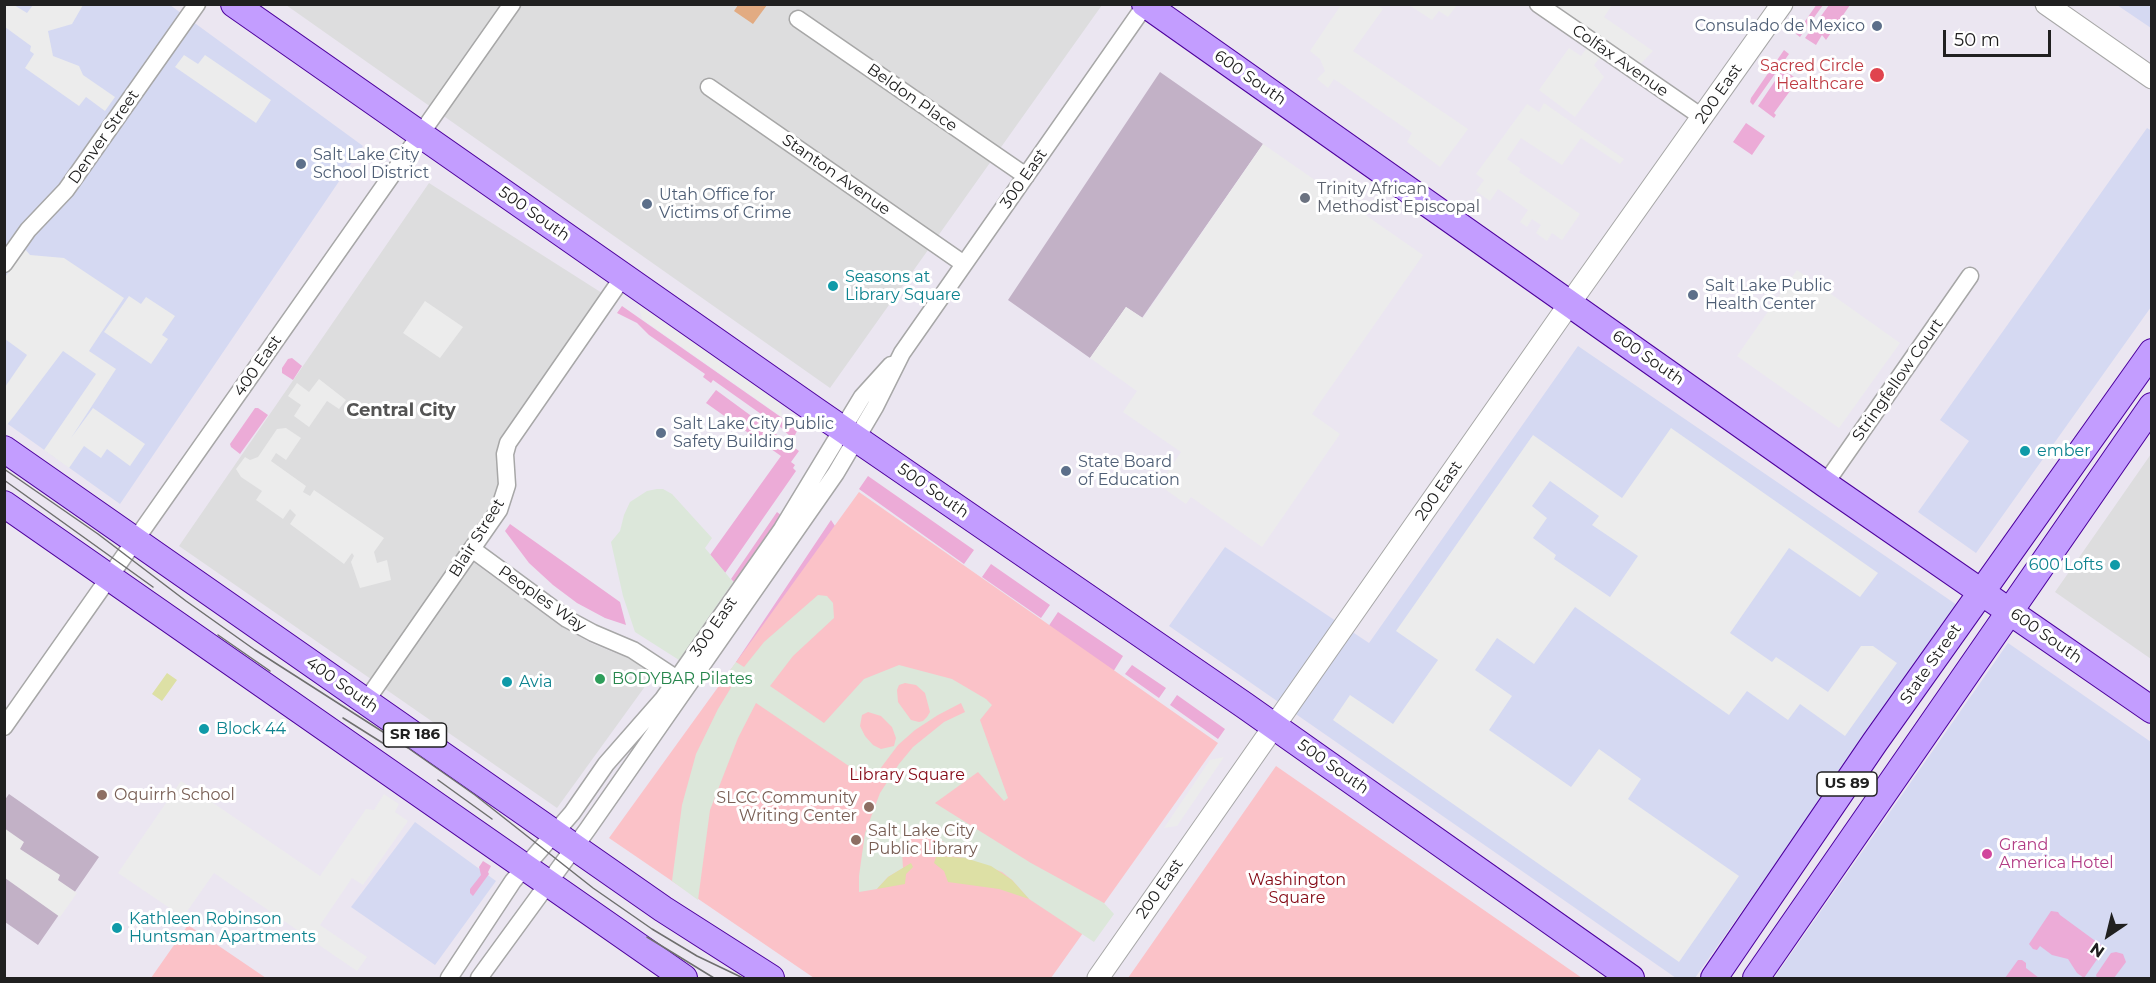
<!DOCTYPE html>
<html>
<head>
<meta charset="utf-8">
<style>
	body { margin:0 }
	#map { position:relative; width:2156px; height:983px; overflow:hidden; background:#ebe6f1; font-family:Montserrat,sans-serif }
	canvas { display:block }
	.frame { position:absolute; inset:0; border:6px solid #202020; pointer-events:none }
	.north { position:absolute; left:2078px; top:905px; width:60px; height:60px; -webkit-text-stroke:4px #fff; paint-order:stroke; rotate:215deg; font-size:16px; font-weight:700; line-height:24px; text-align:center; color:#202020 }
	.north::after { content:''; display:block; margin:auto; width:21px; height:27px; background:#202020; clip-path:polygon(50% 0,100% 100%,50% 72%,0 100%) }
	.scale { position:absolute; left:1943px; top:30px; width:108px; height:27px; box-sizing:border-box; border:3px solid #202020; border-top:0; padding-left:8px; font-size:18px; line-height:21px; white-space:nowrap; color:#202020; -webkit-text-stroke:4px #fff; paint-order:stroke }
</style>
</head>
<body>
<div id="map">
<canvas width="2156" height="983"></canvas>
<div class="frame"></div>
<div class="north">N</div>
<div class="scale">50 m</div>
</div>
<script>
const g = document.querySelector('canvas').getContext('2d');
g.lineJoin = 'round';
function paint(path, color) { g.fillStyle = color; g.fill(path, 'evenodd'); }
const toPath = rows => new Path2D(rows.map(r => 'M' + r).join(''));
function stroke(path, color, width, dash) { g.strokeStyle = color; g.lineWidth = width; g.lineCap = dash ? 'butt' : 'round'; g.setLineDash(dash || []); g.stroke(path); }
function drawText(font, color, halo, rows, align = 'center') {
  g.font = font + ' Montserrat,sans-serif'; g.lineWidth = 6; g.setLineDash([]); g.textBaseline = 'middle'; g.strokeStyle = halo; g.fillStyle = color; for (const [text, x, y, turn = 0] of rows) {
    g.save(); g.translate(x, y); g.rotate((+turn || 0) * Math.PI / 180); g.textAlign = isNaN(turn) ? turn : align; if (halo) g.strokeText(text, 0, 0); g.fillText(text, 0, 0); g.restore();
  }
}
const residential = toPath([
	[286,5,1102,5,830,388],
	[429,183,602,293,513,421,499,486,492,505,461,553,559,625,591,643,630,659,654,674,557,808,179,546],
	[2151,454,2151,659,2055,592]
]);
const commercial = toPath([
	[5,5,170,5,363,146,120,504,5,422],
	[2117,5,2151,5,2151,28],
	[2147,128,2152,131,2151,307,1976,553,1918,512,1969,441,1940,420],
	[1578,346,1957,605,1695,978,1676,978,1169,626,1225,547,1369,643],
	[2008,643,2151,742,2151,978,1774,978],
	[415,822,496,881,435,965,351,907]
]);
const construction = toPath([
	[1160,72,1263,144,1142,318,1126,307,1090,358,1008,300],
	[9,794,99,857,38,945,5,922,4,801]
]);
const grass = toPath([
	[1817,4,1823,5,1800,37,1796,34],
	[1850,5,1826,40,1822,35,1816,45,1805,38,1829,5],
	[1784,50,1789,54,1753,105,1750,102,1751,98],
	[1783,69,1798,80,1774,113,1776,115,1774,118,1758,106],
	[1746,123,1765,136,1752,155,1733,142],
	[622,306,798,429,793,439,773,420,772,421,763,412,761,414,713,380,711,383,703,377,705,374,649,335,637,323,617,313],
	[292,358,302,366,293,380,282,373,282,368,288,359],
	[716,390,799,451,791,462,795,465,793,468,796,471,725,573,710,555,781,456,706,403],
	[255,408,258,408,268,415,240,454,231,447,230,444],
	[868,476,974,550,964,564,859,489],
	[777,512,781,515,734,582,731,579],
	[831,520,837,529,743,666,736,662],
	[510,524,620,602,626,625,605,618,577,603,553,585,529,563,505,531],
	[991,564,1050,605,1041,618,982,577],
	[1058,612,1123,656,1108,680,1042,636],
	[1132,665,1166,688,1159,698,1125,674],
	[1177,695,1225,729,1218,739,1170,705],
	[483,861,491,866,488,872,489,874,473,896,470,893,470,889,481,875,479,867],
	[2051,911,2058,912,2060,915,2105,948,2084,978,2077,973,2068,959,2052,955,2040,946,2037,950,2033,949,2029,944],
	[2116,952,2123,954,2126,962,2114,978,2097,978,2096,975,2111,953],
	[2018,960,2022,960,2026,963,2026,968,2039,978,2005,978]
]);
const park = toPath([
	[859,492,1218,743,1051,978,814,978,609,838],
	[1276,766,1582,978,1128,978],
	[188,925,266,978,151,978]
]);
const pitch = toPath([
	[738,5,738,4,767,5,753,24,734,11]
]);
const parking = toPath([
	[5,4,14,5,27,13,33,5,83,5,72,24,48,31,53,56,79,66,83,75,115,97,105,111,86,97,79,106,25,68,34,54,30,51,31,46,5,27],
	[1341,5,1377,5,1383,9,1353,51,1468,129,1440,167,1407,142,1412,133,1334,79,1328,88,1317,79,1325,71,1320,59,1310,51],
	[1409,5,1457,5,1448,17,1439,11,1432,20],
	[1532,5,1612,5,1604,17,1653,51,1629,76,1601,56,1594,65,1604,77,1575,117,1539,90,1569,48,1581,56,1588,46],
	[184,55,198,64,205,55,271,100,256,123,175,67],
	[1544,103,1624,159,1620,164,1581,138,1562,165,1521,138,1507,159,1521,169,1519,172,1580,214,1562,240,1552,233,1547,241,1536,233,1541,225,1532,219,1527,227,1520,222,1528,210,1498,189,1490,201,1476,191,1484,180,1476,174,1527,104,1539,112],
	[1263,144,1423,255,1312,414,1340,434,1262,547,1191,497,1186,504,1159,485,1181,452,1123,412,1137,391,1090,358,1126,307,1143,318],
	[25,249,30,255,64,258,124,298,89,351,116,369,71,438,93,408,145,444,130,466,107,449,101,458,84,446,69,468,44,450,96,374,63,351,14,416,6,426,5,426,5,387,27,355,5,339,5,277],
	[1797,270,1900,343,1839,428,1737,356],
	[129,296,141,304,146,297,175,316,162,335,168,339,151,364,104,332],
	[425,301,463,327,440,358,403,333],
	[638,303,780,402,782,417,642,319],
	[319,379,346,400,339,409,327,401,309,427,294,416,301,405,288,396,297,383,309,392],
	[286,428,301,438,286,460,276,453,271,461,306,486,303,492,310,496,314,490,384,538,374,552,377,563,387,560,391,580,360,588,351,562,354,556,352,553,344,564,290,524,296,515,290,509,283,519,256,500,262,491,241,477,236,469,245,457,250,460,258,457,277,429],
	[1671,428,1878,573,1860,597,1789,548,1730,633,1772,662,1776,657,1828,692,1861,646,1873,646,1897,663,1845,736,1800,704,1788,720,1747,691,1729,715,1575,607,1534,664,1497,638,1475,670,1512,696,1489,730,1571,787,1599,749,1641,779,1628,799,1739,876,1679,962,1333,720,1350,695,1393,724,1438,660,1396,631,1533,435,1622,498],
	[1550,481,1599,516,1592,525,1638,556,1610,597,1554,559,1556,555,1533,538,1547,518,1532,506],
	[1224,757,1177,826,1164,828,1210,760],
	[181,781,320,876,366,809,374,810,384,794,399,804,395,812,408,821,363,885,352,878,320,925,367,957,357,971,214,873,183,917,118,873],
	[4,828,24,842,20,849,60,875,58,880,77,893,60,917,5,878]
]);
const plaza = toPath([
	[657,489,663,489,672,494,712,538,705,548,733,582,679,660,635,632,623,596,611,542,620,531,624,515,630,502,647,491],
	[818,595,827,596,833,603,834,618,793,656,770,686,824,723,864,679,899,665,952,679,986,699,992,705,980,720,1008,798,1004,801,978,772,935,803,1031,863,1104,903,1114,914,1094,942,1029,899,1012,880,1002,872,965,858,950,856,944,842,931,835,917,836,910,839,902,852,903,868,888,877,877,889,859,892,859,876,865,833,880,793,899,764,913,747,944,722,965,712,961,703,938,715,915,730,898,745,871,781,756,703,738,738,710,810,698,900,672,881,682,805,696,754,718,709,732,686,724,679,736,662,744,667,764,642],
	[905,683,916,685,925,693,930,712,927,717,923,721,919,722,911,720,898,702,897,690,899,685],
	[868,712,881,716,892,727,896,738,894,746,881,749,873,745,865,736,860,726,862,715]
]);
const water = toPath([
	[167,673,177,680,162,701,152,694],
	[938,856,965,858,991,866,1012,880,1029,899,999,889,948,882,944,871,934,863,936,857],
	[911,863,913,867,906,874,905,884,877,889,888,877]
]);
const minor = toPath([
	[1538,4,1702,117],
	[798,19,1026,176],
	[709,87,964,264],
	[4,264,28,230,66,190,197,4],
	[1825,484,1970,276],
	[472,549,567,619,593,633,633,650,677,679],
	[366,701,499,510,507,485,505,454,508,443,623,277],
	[4,727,512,4],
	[449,978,513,881,572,813,606,764,663,699,782,529,862,397,891,365],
	[479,978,587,830,836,473,875,407,902,353,1146,4]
]);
const tertiary = toPath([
	[2046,4,2152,78],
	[1098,978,1570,303,1782,4]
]);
const primary = toPath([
	[234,4,816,411,1244,705,1631,978],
	[1145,4,1825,484,2152,710],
	[4,449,663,909,771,978],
	[4,504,684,978],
	[1714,978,1875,742,2152,352],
	[1756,978,2152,406]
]);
const tram = toPath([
	[4,469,98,534,186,601,255,650,408,748,475,795,593,888,652,929,697,956,743,978],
	[4,480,153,587],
	[218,635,270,671],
	[343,718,389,747],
	[438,780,492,819],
	[647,937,714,978]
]);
const markers = [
	[1877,26,6,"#5c6f8a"],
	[1877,75,8,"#e0444e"],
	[301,164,6,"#5c6f8a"],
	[1305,198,6,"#6b7280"],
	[647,204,6,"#5c6f8a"],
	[833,286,6,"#0f9aa8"],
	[1693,295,6,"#5c6f8a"],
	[661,433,6,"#5c6f8a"],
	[2025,451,6,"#0f9aa8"],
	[1066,471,6,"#5c6f8a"],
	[2115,565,6,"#0f9aa8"],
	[600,679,6,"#2e9e5b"],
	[507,682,6,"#0f9aa8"],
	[204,729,6,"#0f9aa8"],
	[102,795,6,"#8d6e63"],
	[869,807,6,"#8d6e63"],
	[856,840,6,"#8d6e63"],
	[1987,854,6,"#d1479c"],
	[117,928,6,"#0f9aa8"]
];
const shields = [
	[415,735,63],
	[1847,784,60]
];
const shieldNames = [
	["SR 186",415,735],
	["US 89",1847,784]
];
const serviceNames = [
	["Consulado de Mexico",1865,26,"right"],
	["Salt Lake City",313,155],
	["School District",313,173],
	["Utah Office for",659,195],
	["Victims of Crime",659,213],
	["Salt Lake Public",1705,286],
	["Health Center",1705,304],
	["Salt Lake City Public",673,424],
	["Safety Building",673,442],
	["State Board",1078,462],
	["of Education",1078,480]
];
const streetNames = [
	["Colfax Avenue",1620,61,35],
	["600 South",1250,78,35],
	["200 East",1719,94,-55],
	["Beldon Place",912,98,35],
	["Denver Street",104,137,-55],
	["Stanton Avenue",836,175,35],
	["300 East",1024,179,-55],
	["500 South",534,214,35],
	["600 South",1648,358,35],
	["400 East",258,366,-55],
	["Stringfellow Court",1898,380,-55],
	["500 South",933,491,35],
	["200 East",1439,491,-55],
	["Blair Street",477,538,-58],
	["Peoples Way",542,599,35],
	["300 East",714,627,-55],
	["600 South",2046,636,35],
	["State Street",1931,664,-55],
	["400 South",342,685,35],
	["500 South",1333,767,35],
	["200 East",1160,889,-55]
];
const healthNames = [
	["Sacred Circle",1864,66],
	["Healthcare",1864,84]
];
const worshipNames = [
	["Trinity African",1317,189],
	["Methodist Episcopal",1317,207]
];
const cultureNames = [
	["Seasons at",845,277],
	["Library Square",845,295],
	["ember",2037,451],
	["600 Lofts",2103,565,"right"],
	["Avia",519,682],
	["Block 44",216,729],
	["Kathleen Robinson",129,919],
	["Huntsman Apartments",129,937]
];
const leisureNames = [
	["BODYBAR Pilates",612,679]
];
const parkNames = [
	["Library Square",907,775],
	["Washington",1297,880],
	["Square",1297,898]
];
const educationNames = [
	["Oquirrh School",114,795],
	["SLCC Community",857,798,"right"],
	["Writing Center",857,816,"right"],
	["Salt Lake City",868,831],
	["Public Library",868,849]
];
const hotelNames = [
	["Grand",1999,845],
	["America Hotel",1999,863]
];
const neighbourhoodNames = [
	["Central City",401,411]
];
paint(residential, '#ddddde');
paint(commercial, '#d5d9f2');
paint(construction, '#c2b1c6');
paint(grass, '#ecabd7');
paint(park, '#fbc2c8');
paint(pitch, '#e2ab82');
paint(parking, '#ececec');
paint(plaza, '#dce7da');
paint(water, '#dde0a5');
stroke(minor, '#a7a7a7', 19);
stroke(tertiary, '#a7a7a7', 23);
stroke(primary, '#4c009c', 28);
stroke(minor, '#fff', 16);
stroke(tertiary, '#fff', 21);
stroke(primary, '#c39dff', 26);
stroke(tram, '#6e6e6e', 1.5);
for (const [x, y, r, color] of markers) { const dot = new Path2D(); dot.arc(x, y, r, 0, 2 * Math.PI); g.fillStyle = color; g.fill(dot); stroke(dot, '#fff', 2); }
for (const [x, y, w] of shields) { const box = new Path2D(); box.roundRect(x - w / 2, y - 12, w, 24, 4.5); g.fillStyle = '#fff'; g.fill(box); stroke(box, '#202020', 1.5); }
drawText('bold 15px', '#202020', null, shieldNames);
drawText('16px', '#4e5e75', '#fff', serviceNames, 'left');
drawText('16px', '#202020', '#fff', streetNames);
drawText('16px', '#be3a42', '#fff', healthNames, 'right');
drawText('16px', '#5b616d', '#fff', worshipNames, 'left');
drawText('16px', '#0d838f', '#fff', cultureNames, 'left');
drawText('16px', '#27864d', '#fff', leisureNames, 'left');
drawText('16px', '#840814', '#fff', parkNames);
drawText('16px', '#785e54', '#fff', educationNames, 'left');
drawText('16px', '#b23c85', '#fff', hotelNames, 'left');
drawText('bold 18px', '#535353', '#fff', neighbourhoodNames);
</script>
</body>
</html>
